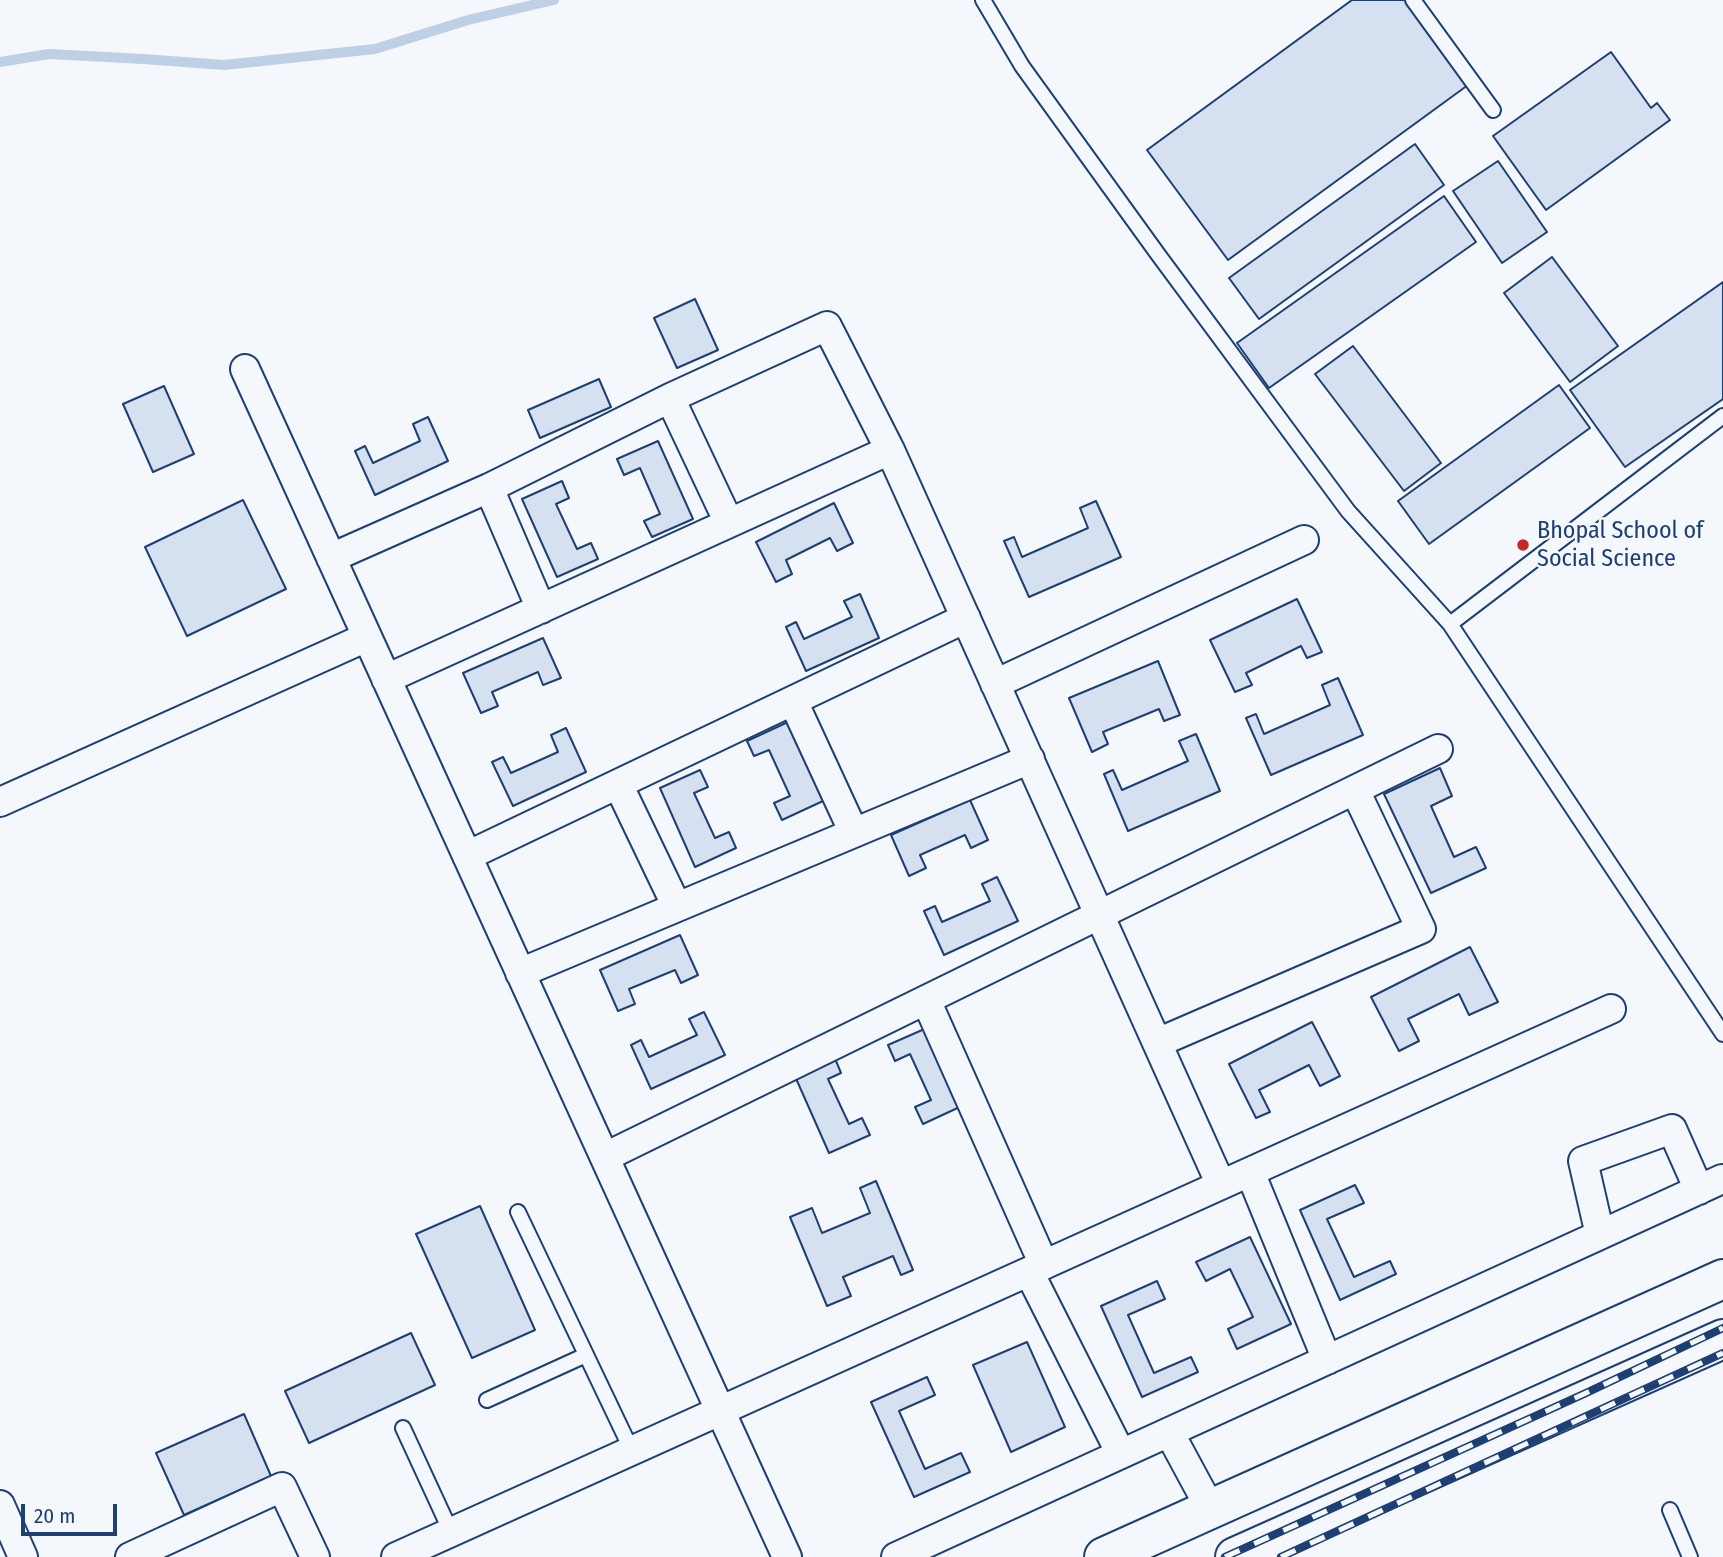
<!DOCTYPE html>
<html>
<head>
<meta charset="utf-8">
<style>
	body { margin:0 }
	#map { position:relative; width:1723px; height:1557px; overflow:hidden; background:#f4f7fb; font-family:"Fira Sans Condensed",sans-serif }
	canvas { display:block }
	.scale { position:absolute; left:21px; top:1504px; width:96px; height:32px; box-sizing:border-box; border:4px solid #1d3f73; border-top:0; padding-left:9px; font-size:21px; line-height:24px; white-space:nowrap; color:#1d3f73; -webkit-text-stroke:5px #f4f7fb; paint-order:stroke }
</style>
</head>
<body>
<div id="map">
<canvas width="1723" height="1557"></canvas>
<div class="scale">20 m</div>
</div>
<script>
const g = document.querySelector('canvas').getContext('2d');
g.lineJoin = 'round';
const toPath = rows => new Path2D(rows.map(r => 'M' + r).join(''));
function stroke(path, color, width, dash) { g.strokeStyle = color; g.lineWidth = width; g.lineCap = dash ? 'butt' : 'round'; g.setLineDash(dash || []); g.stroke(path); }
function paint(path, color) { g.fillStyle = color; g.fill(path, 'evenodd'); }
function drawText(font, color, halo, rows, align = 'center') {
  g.font = font + ' "Fira Sans Condensed",sans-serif'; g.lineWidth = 5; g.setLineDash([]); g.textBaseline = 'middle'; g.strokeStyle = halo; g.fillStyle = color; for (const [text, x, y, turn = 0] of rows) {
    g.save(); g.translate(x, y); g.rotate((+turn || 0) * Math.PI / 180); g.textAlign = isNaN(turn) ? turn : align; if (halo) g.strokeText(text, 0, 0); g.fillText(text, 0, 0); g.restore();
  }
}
const stream = toPath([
	[0,62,49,54,143,59,224,65,375,49,468,20,554,0]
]);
const building = toPath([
	[1352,0,1405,0,1468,85,1228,260,1147,150,1352,0],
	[1611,52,1651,108,1657,103,1670,120,1546,210,1493,136,1611,52],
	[1415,144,1444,185,1259,319,1229,278,1415,144],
	[1498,161,1547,232,1502,263,1453,191,1498,161],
	[1444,196,1476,242,1269,388,1237,343,1444,196],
	[1552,257,1618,346,1570,382,1504,293,1552,257],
	[1723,282,1723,399,1625,467,1570,390,1723,282],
	[695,299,718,350,677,368,654,318,695,299],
	[1353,346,1441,463,1404,491,1315,374,1353,346],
	[599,379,611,407,540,438,528,410,599,379],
	[1559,385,1590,428,1429,544,1398,501,1559,385],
	[164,386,194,454,153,472,123,404,164,386],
	[428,417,448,461,375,495,355,451,365,446,373,463,420,441,413,424,428,417],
	[658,441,693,519,652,537,644,521,660,514,640,468,624,475,617,459,658,441],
	[562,481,569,498,556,504,577,549,591,543,598,559,557,577,522,499,562,481],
	[243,500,286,589,187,636,145,547,243,500],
	[1096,501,1121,557,1029,597,1004,541,1014,537,1022,557,1088,528,1080,508,1096,501],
	[834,503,853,543,837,551,830,538,786,560,792,574,776,582,756,542,834,503],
	[860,594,879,638,806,671,786,627,796,622,804,639,852,617,844,601,860,594],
	[1297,599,1322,652,1307,658,1301,646,1246,673,1252,685,1235,692,1210,640,1297,599],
	[543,638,561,678,543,685,538,672,492,692,498,706,481,713,463,673,543,638],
	[1158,661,1180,715,1164,721,1159,709,1103,732,1108,744,1092,752,1069,698,1158,661],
	[1338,678,1363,735,1271,775,1246,718,1256,714,1264,734,1330,705,1322,685,1338,678],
	[788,722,823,801,782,820,774,803,790,796,769,750,754,756,747,741,788,722],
	[566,728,586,772,513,806,492,762,503,757,511,773,558,752,551,735,566,728],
	[1196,734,1220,791,1128,831,1104,774,1113,770,1122,790,1188,761,1179,741,1196,734],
	[1440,768,1452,796,1431,806,1454,857,1476,847,1486,868,1431,893,1384,794,1440,768],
	[700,770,708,787,694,793,715,838,729,832,736,848,695,867,660,788,700,770],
	[970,800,988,840,971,848,965,835,920,855,926,868,909,876,891,835,970,800],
	[997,877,1018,921,944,955,924,911,935,906,942,922,990,901,982,884,997,877],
	[680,935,698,975,681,983,675,970,629,989,635,1004,618,1011,600,970,680,935],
	[1470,947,1498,1002,1469,1015,1459,994,1408,1019,1419,1041,1399,1051,1371,997,1470,947],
	[704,1012,725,1055,651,1089,631,1045,641,1040,649,1057,697,1035,689,1019,704,1012],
	[1312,1022,1340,1076,1320,1086,1309,1065,1259,1090,1270,1112,1256,1118,1229,1064,1312,1022],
	[929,1027,964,1105,923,1124,915,1107,931,1100,910,1054,895,1061,888,1045,929,1027],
	[834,1056,841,1073,828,1079,849,1124,862,1118,870,1135,829,1153,794,1074,834,1056],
	[876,1181,913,1270,901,1275,893,1256,843,1277,851,1296,827,1306,790,1217,812,1208,822,1233,870,1213,860,1188,876,1181],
	[1355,1185,1364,1203,1327,1219,1354,1277,1390,1261,1396,1274,1340,1300,1300,1210,1355,1185],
	[480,1206,535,1330,472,1358,416,1234,480,1206],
	[1250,1237,1291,1324,1237,1349,1228,1329,1253,1317,1230,1269,1206,1281,1196,1262,1250,1237],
	[1157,1281,1165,1299,1128,1315,1154,1373,1191,1357,1198,1372,1142,1397,1101,1306,1157,1281],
	[411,1333,435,1385,309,1443,285,1391,411,1333],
	[1027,1342,1065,1427,1011,1452,973,1365,1027,1342],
	[927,1377,935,1395,899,1411,925,1469,961,1453,970,1472,914,1497,871,1402,927,1377],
	[244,1414,271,1476,184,1515,156,1453,244,1414]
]);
const service = toPath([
	[983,0,1022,66,1157,253,1348,511,1450,624,1723,1034],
	[1413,0,1493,110],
	[1450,624,1723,416],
	[518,1212,632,1451],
	[487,1400,586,1355],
	[403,1428,451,1532],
	[1670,1510,1690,1557]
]);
const minor = toPath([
	[245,369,787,1557],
	[670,398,729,523],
	[489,488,541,609],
	[331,558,489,488,670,398,827,326,890,450,1221,1185],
	[386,679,890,450],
	[995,684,1304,540],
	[793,701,854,833],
	[618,784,677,907],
	[0,802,367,637],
	[467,856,966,618],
	[520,973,1030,759],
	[926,1000,1044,1265],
	[1157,1043,1421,929,1355,790],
	[605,1157,1438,749],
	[1250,1172,1327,1360],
	[1600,1235,1583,1161,1672,1129,1699,1190],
	[1029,1272,1121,1454],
	[1169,1432,1210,1508],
	[0,1505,23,1557],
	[130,1557,282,1487,315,1557],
	[396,1557,1611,1009],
	[896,1557,1722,1179]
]);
const secondary = toPath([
	[1104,1557,1723,1279],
	[1235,1557,1723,1339]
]);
const rail = toPath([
	[1225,1557,1586,1393,1723,1328],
	[1281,1557,1723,1353]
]);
const markers = [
	[1523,545,7,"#c62828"]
];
const poiNames = [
	["Bhopal School of",1537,531],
	["Social Science",1537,559]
];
stroke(stream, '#bed0e5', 10);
paint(building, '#d5e0f0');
stroke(building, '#1d3f73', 2);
stroke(service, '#1d3f73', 18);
stroke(minor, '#1d3f73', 32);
stroke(secondary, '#1d3f73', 42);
stroke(service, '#f4f7fb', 14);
stroke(minor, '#f4f7fb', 28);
stroke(secondary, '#f4f7fb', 38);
stroke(rail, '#1d3f73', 8);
stroke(rail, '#f4f7fb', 5, [16]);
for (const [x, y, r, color] of markers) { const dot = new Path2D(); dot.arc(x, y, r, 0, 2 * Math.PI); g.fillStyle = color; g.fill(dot); stroke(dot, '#f4f7fb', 2.5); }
drawText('24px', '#1d3f73', '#f4f7fb', poiNames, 'left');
</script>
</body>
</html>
